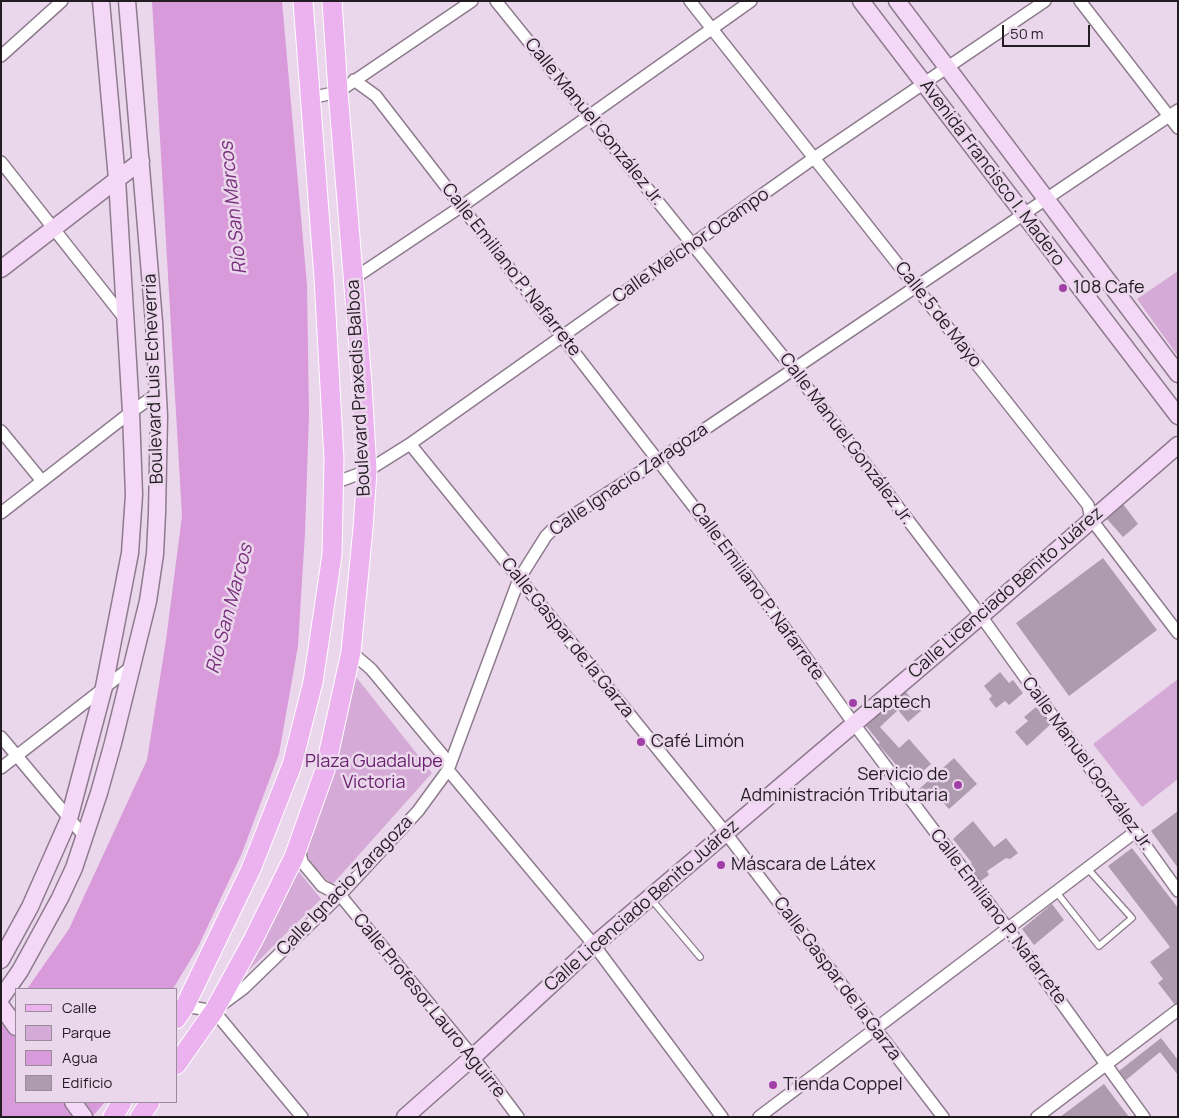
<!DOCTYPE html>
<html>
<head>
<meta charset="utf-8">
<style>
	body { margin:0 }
	#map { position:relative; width:1179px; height:1118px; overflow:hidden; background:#ebd7ec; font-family:Manrope,sans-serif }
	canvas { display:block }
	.frame { position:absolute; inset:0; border:2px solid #231c23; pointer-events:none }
	.legend { position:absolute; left:15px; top:988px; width:162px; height:115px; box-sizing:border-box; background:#ebd7ec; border:1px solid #9b8c9c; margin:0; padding:6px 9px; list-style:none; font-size:15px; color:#231c23 }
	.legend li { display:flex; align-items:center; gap:10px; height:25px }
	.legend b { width:25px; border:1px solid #9b8c9c }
	.scale { position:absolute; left:1002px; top:25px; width:88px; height:22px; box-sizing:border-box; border:2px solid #231c23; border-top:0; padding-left:6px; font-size:15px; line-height:18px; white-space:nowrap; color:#231c23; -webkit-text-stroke:4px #ebd7ec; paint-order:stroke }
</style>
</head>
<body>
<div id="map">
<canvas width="1179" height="1118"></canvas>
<div class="frame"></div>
<ul class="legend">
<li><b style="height:6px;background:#ecb2ef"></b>Calle</li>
<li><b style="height:14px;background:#d5aad6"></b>Parque</li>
<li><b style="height:14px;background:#d89ada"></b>Agua</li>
<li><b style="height:14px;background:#ae9baf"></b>Edificio</li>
</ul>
<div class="scale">50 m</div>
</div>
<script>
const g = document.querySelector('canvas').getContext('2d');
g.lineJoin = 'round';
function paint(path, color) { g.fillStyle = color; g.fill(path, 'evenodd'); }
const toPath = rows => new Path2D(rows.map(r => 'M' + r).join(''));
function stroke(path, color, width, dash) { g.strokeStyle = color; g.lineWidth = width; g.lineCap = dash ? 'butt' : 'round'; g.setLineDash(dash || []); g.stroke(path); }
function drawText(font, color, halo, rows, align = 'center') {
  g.font = font + ' Manrope,sans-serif'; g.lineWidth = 5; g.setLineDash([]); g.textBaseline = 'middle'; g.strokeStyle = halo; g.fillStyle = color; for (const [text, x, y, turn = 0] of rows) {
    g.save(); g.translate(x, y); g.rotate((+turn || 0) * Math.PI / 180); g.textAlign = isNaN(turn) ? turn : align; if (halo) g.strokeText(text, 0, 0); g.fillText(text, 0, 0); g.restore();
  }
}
const green = toPath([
	[1178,271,1178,356,1137,299],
	[353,673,432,773,332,885,311,864,303,845],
	[1178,679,1178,779,1142,807,1093,744],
	[291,862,321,899,240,979]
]);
const water = toPath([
	[152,1,282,1,307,285,309,415,305,533,298,646,279,754,242,853,198,947,173,989,27,989,69,929,147,760,166,640,182,516],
	[16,1005,16,1102,105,1102,92,1117,1,1117,1,1027]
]);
const building = toPath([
	[1123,504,1138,524,1123,537,1107,519],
	[1103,558,1157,630,1069,696,1016,623],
	[1000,672,1009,683,1013,680,1023,693,1009,705,1005,701,996,708,989,699,992,696,984,686],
	[905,691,922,710,908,722,898,710,880,727,899,748,909,739,931,764,911,782,878,744,880,743,866,726],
	[1036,707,1051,724,1027,746,1015,732,1028,721,1024,717],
	[954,758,977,784,949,809,939,798,943,795,936,787,924,797,918,790],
	[1178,811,1178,868,1151,831],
	[973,821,994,847,1006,838,1018,853,1010,859,1006,858,987,871,989,875,979,882,967,866,972,863,953,839],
	[1132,848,1178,908,1178,1004,1176,1006,1158,983,1163,979,1150,962,1170,947,1108,866],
	[1052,904,1064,920,1034,945,1022,929],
	[1161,1038,1178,1060,1178,1075,1160,1052,1126,1080,1119,1071],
	[1104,1084,1129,1117,1060,1117]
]);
const lane = toPath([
	[1057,893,1099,946,1132,918,1088,869],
	[651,899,700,957]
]);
const street = toPath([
	[496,1,793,369,981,616,1178,891],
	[690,1,1088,505,1091,519,1178,633],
	[1080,1,1178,128],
	[1,56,62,1],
	[354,80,376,96,745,573,854,724,1008,929,1144,1117],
	[310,98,338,92,472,1],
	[1,162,125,319],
	[353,279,462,206,751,1],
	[1,431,42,481],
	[410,444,725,832,943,1117],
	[334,483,367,471,410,444,814,158,1045,1],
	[1,513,131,412,157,394],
	[351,652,371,669,450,764],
	[1,737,84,836],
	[1,768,131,667],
	[448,770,594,945,722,1117],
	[299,848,302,862,322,886,340,895,473,1057,518,1117],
	[221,1005,244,988,340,895,418,811,448,770,519,579,546,536,555,527,659,460,1178,110],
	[185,1006,214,1011],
	[214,1011,302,1117],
	[759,1117,1135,832],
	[1037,1117,1178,1010]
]);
const secondary = toPath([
	[861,1,1178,416],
	[897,1,1178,374],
	[1,269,141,161],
	[1,960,30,907,69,819,104,687,130,553,134,495,131,412,117,179,101,1],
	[1,998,20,971,60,898,74,868,99,793,113,743,148,601,155,554,157,513,159,416,154,322,127,1],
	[1,1006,16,1027],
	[73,1102,84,1117],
	[405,1117,473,1057,594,945,981,616,1178,445]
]);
const primary = toPath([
	[176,1019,185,1006,251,869,292,765,313,682,332,555,334,459,324,278,303,1],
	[176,1065,214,1011,253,940,294,857,325,770,351,652,363,528,367,471,362,384,338,92,332,1],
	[113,1117,122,1102],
	[140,1117,150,1102]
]);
const markers = [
	[1063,288,5,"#a03fa7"],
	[853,703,5,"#a03fa7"],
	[641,742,5,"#a03fa7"],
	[958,785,5,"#a03fa7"],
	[721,865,5,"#a03fa7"],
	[773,1085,5,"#a03fa7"]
];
const streetNames = [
	["Calle Manuel González Jr.",594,122,51],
	["Avenida Francisco I. Madero",992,173,53],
	["Calle Melchor Ocampo",691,246,-35],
	["Calle Emiliano P. Nafarrete",511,270,52],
	["Calle 5 de Mayo",938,315,52],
	["Boulevard Luis Echeverría",154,379,-92],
	["Boulevard Praxedis Balboa",359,388,-93],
	["Calle Manuel González Jr.",846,439,53],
	["Calle Ignacio Zaragoza",629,480,-34],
	["Calle Emiliano P. Nafarrete",757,592,54],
	["Calle Licenciado Benito Juárez",1006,593,-41],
	["Calle Gaspar de la Garza",567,638,51],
	["Calle Manuel González Jr.",1087,764,54],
	["Calle Ignacio Zaragoza",345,886,-46],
	["Calle Licenciado Benito Juárez",642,906,-41],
	["Calle Emiliano P. Nafarrete",998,917,53],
	["Calle Gaspar de la Garza",837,979,53],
	["Calle Profesor Lauro Aguirre",429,1006,51]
];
const poiNames = [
	["108 Cafe",1073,288],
	["Laptech",863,703],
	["Café Limón",651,742],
	["Servicio de",948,775,"right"],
	["Administración Tributaria",948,796,"right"],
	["Máscara de Látex",731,865],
	["Tienda Coppel",783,1085]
];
const parkNames = [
	["Plaza Guadalupe",374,762],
	["Victoria",374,783]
];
const waterNames = [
	["Río San Marcos",234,208,-96],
	["Río San Marcos",230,609,-75]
];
paint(green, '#d5aad6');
paint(water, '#d89ada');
paint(building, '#ae9baf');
stroke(lane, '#8d7b8d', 8);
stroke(street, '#8d7b8d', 14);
stroke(secondary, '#8d7b8d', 19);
stroke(primary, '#fff', 21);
stroke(lane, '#fff', 5.5);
stroke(street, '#fff', 11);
stroke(secondary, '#f5d8f7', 16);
stroke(primary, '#ecb2ef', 19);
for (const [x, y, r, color] of markers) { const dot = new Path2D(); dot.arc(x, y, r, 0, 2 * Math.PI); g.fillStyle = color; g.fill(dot); stroke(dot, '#ebd7ec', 2); }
drawText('18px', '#231c23', '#ebd7ec', streetNames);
drawText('18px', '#231c23', '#ebd7ec', poiNames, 'left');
drawText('18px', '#6a216f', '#ebd7ec', parkNames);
drawText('italic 19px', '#79317e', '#ebd7ec', waterNames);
</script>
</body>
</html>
